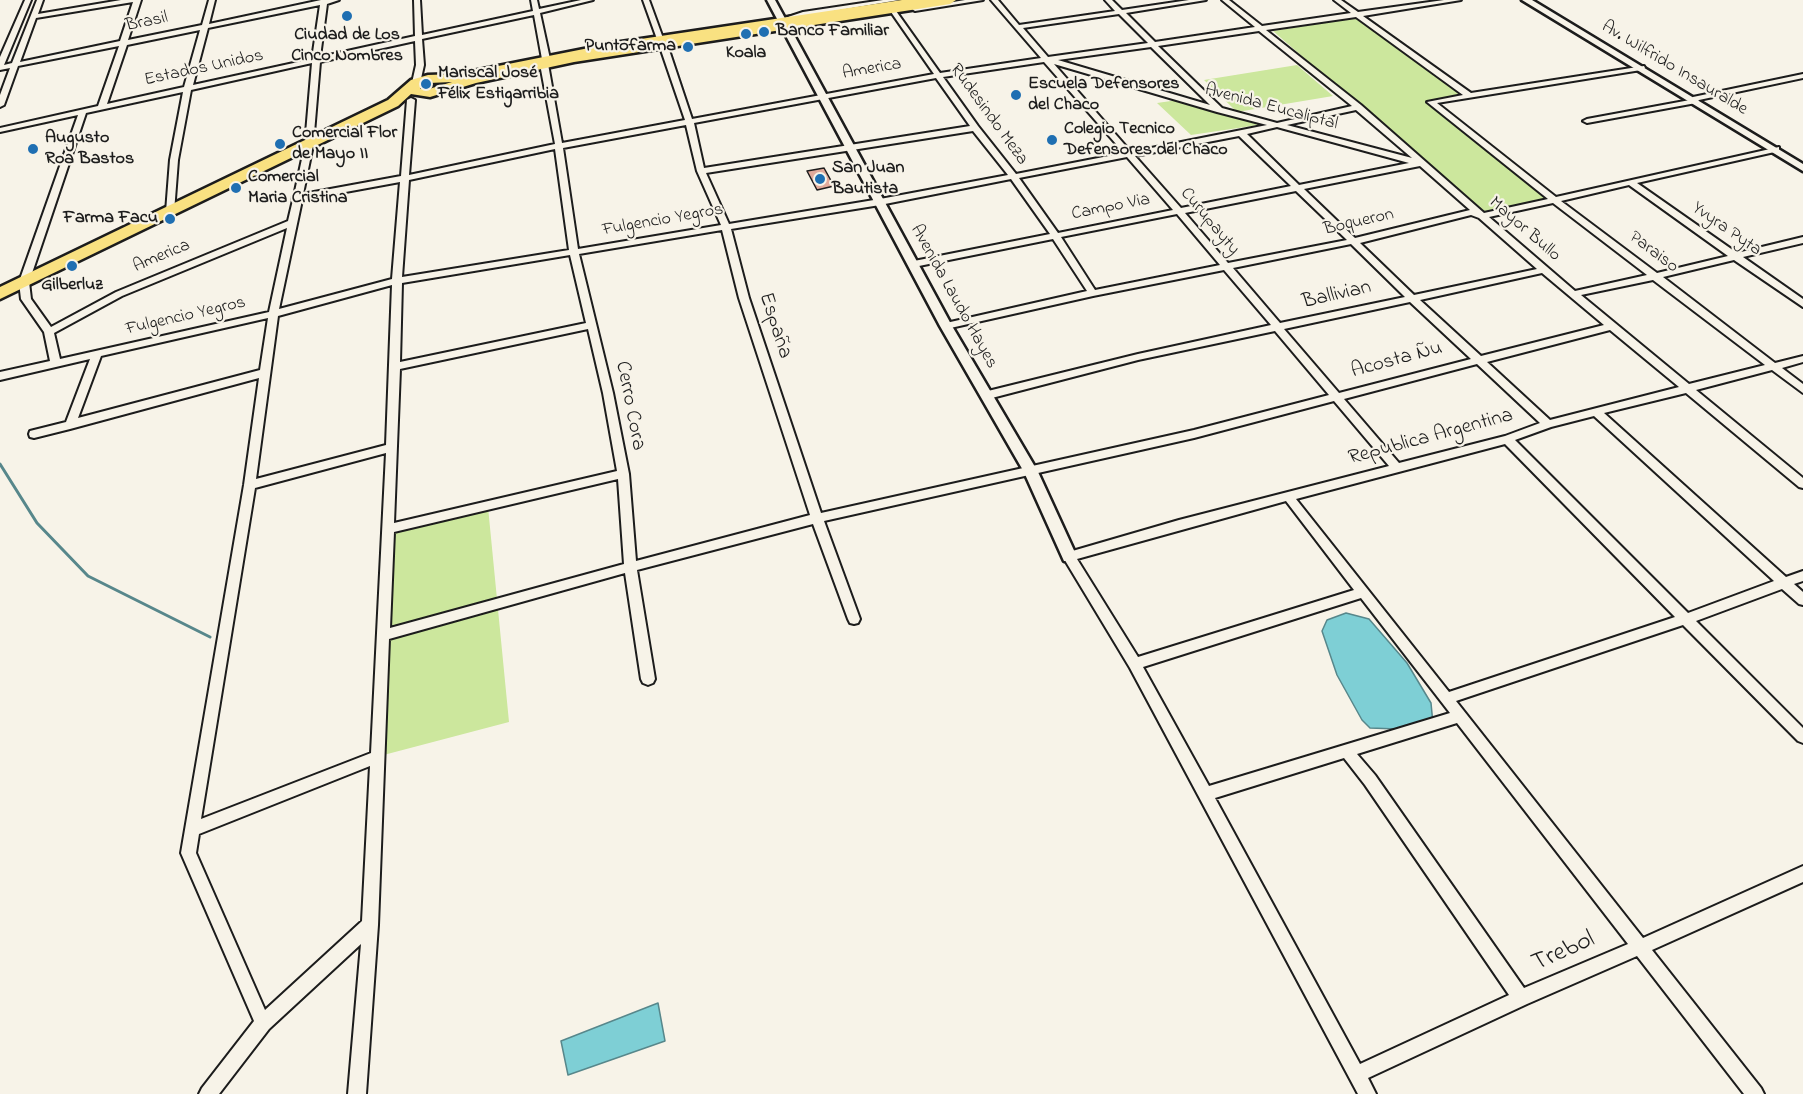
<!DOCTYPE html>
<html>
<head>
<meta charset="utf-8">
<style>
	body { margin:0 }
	canvas { display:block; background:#f7f3e8 }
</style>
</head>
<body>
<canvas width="1803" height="1094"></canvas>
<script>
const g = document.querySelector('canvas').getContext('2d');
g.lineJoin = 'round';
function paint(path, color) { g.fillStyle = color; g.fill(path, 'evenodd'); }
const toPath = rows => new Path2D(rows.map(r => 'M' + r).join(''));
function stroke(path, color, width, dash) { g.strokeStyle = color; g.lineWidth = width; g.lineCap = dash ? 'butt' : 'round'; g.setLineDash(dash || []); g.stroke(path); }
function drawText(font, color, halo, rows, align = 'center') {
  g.font = font + ' "Indie Flower",sans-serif'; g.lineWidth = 4.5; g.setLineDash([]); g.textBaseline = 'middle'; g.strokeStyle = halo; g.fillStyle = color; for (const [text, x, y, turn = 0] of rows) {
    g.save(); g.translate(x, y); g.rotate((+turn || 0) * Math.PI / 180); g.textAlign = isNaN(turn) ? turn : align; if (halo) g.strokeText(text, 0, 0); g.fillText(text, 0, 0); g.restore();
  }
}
const green = toPath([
	[1356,18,1462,95,1429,101,1473,141,1549,198,1482,213,1273,31],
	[1297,65,1333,96,1237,112,1204,80],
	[1178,100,1265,124,1191,135,1157,103],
	[488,507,509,722,376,757,387,529]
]);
const water = toPath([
	[1346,613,1369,619,1407,663,1431,703,1433,724,1397,729,1370,728,1362,720,1337,675,1322,631,1327,620,1346,613],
	[658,1003,665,1041,568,1075,561,1041,658,1003]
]);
const streamFar1 = toPath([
	[950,2,962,0]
]);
const stream = toPath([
	[0,464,37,523,88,576,210,637]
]);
const building = toPath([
	[824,168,834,186,817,190,807,171,824,168]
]);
const minor = toPath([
	[25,0,31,0,4,65,12,63,37,0,43,0,38,14,121,0,141,0,128,40,202,25,209,0,215,0,209,24,321,0,339,0,327,4,320,57,415,36,414,0,420,0,422,35,533,11,531,0,537,0,539,9,581,0,593,0,540,13,550,59,546,61,542,59,534,15,422,39,424,65,420,83,416,85,412,83,416,65,415,41,320,62,313,145,303,194,401,176,407,100,411,98,415,100,409,175,555,144,540,64,544,62,548,64,562,143,685,120,659,44,663,42,667,44,692,119,934,74,891,12,894,10,896,11,940,73,1041,58,991,0,998,0,1019,25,1115,11,1105,0,1112,0,1122,10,1189,0,1206,0,1126,13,1155,42,1255,27,1222,0,1229,0,1262,26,1351,13,1334,0,1341,0,1358,12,1444,0,1461,0,1363,16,1471,93,1644,66,1645,68,1641,70,1437,103,1556,197,1779,147,1779,151,1637,183,1737,253,1803,237,1803,243,1743,257,1803,299,1803,307,1734,260,1663,277,1775,363,1803,356,1803,362,1782,368,1803,384,1803,393,1772,370,1696,390,1803,478,1803,488,1799,487,1686,393,1604,413,1786,577,1803,571,1803,581,1794,584,1803,592,1803,605,1799,604,1782,589,1696,621,1803,728,1803,743,1798,741,1683,625,1456,701,1643,938,1803,866,1803,882,1652,950,1761,1088,1764,1094,1744,1094,1637,956,1527,1004,1368,1078,1376,1094,1358,1094,1130,668,1063,557,1065,554,1069,552,1179,520,1389,466,1334,401,1194,438,824,521,860,619,858,623,854,624,850,623,848,619,813,524,637,570,655,679,653,683,648,685,643,683,641,679,625,573,389,639,378,925,366,1094,348,1094,361,944,269,1029,219,1094,199,1094,202,1088,254,1021,181,853,244,485,259,378,70,429,34,438,30,437,29,434,30,431,66,422,90,359,0,380,0,372,50,361,44,332,21,299,19,282,78,115,0,132,0,128,98,106,119,46,18,66,4,105,0,107,0,95,10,68,0,70,0,57,25,0],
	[133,2,120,41,20,62,36,18,133,2],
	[320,5,312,59,193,85,208,28,320,5],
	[1119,14,1148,43,1048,57,1023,28,1119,14],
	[1356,17,1463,95,1427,102,1548,199,1484,213,1361,105,1266,30,1356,17],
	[200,30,184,87,107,104,127,45,200,30],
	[1259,31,1352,106,1277,123,1222,108,1158,46,1259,31],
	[1151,47,1210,105,1058,60,1151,47],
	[1044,62,1124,153,1016,174,978,126,943,77,1044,62],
	[312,63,305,145,294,196,292,198,293,200,288,221,116,292,51,327,31,299,29,282,86,113,183,92,170,160,166,212,170,215,174,212,178,160,191,90,312,63],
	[1054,64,1217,112,1267,125,1131,152,1054,64],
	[936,78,970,126,704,168,694,123,936,78],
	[1356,110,1412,158,1287,125,1356,110],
	[686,125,697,171,721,225,578,249,563,148,686,125],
	[1277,127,1409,163,1299,185,1247,134,1277,127],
	[973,131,1008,175,880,199,729,224,706,173,973,131],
	[1239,136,1291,186,1181,208,1135,156,1239,136],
	[555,149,569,250,402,277,409,180,555,149],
	[1127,157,1173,210,1058,233,1019,178,1127,157],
	[1420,166,1470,210,1355,238,1304,189,1420,166],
	[1011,179,1050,234,914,261,909,264,914,267,1053,239,1087,291,946,323,941,326,943,328,946,329,1093,296,1224,270,1271,325,1138,354,988,391,984,392,983,395,984,398,988,399,1138,360,1275,331,1329,395,1194,430,821,513,749,298,731,229,880,205,1011,179],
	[400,182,392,279,279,309,302,200,400,182],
	[1629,185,1728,256,1657,273,1561,201,1629,185],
	[1296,191,1347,240,1228,263,1185,213,1296,191],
	[1553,203,1647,275,1575,291,1489,217,1553,203],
	[1177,214,1220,265,1095,290,1061,237,1177,214],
	[1471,215,1479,218,1537,269,1414,295,1360,243,1471,215],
	[287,228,269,312,60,359,54,333,122,296,287,228],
	[722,230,739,298,810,515,636,561,629,474,613,393,579,254,722,230],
	[1351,244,1405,297,1280,323,1233,268,1351,244],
	[570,255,586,323,400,362,402,283,570,255],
	[1542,273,1604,325,1481,356,1420,300,1542,273],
	[1653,280,1765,365,1689,384,1581,295,1653,280],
	[392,285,386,445,256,479,278,316,392,285],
	[1410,302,1471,359,1339,393,1284,329,1410,302],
	[268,318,260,370,78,418,101,356,268,318],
	[588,329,603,393,617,471,394,523,400,369,588,329],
	[1610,330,1679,387,1550,420,1487,362,1610,330],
	[1477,364,1540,423,1505,436,1399,463,1344,399,1477,364],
	[1594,416,1774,581,1688,613,1515,440,1551,427,1594,416],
	[1505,444,1675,617,1449,692,1296,499,1505,444],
	[386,453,371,753,201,819,255,488,386,453],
	[618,479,624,564,390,628,394,532,618,479],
	[1286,501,1354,590,1138,657,1077,559,1286,501],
	[1361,598,1450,713,1209,786,1143,667,1361,598],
	[1457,723,1628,944,1524,988,1375,775,1357,754,1457,723],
	[1344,758,1365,785,1509,995,1360,1064,1215,798,1344,758],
	[370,766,362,921,265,1010,196,853,199,834,370,766],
	[643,0,649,0,664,41,657,39,643,0],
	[883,0,899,0,804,16,782,22,779,20,803,12,883,0],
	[965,0,983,0,915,11,912,9,965,0],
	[1803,74,1803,78,1699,100,1696,103,1587,123,1583,121,1587,119,1690,100,1693,97,1803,74]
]);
const tertiary = toPath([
	[767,0,775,0,952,326,1038,472,1077,557,1074,561,1064,561,1024,472,940,326,767,0],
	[1522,0,1532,0,1803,164,1803,171,1522,0]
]);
const trunk = toPath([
	[902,0,956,0,950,4,574,62,476,83,430,97,411,94,398,106,0,299,0,287,388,100,411,80,428,75,458,74,614,43,902,0],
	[452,82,429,89,420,89,422,86,429,83,452,82]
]);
const markers = [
	[347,16,6,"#1f6fb2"],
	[764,32,6,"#1f6fb2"],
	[746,34,6,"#1f6fb2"],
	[688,47,6,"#1f6fb2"],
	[426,84,6,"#1f6fb2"],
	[1016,95,6,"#1f6fb2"],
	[1052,140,6,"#1f6fb2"],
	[280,144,6,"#1f6fb2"],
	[33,149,6,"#1f6fb2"],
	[820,179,6,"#1f6fb2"],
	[236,188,6,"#1f6fb2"],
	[170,219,6,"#1f6fb2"],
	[72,266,6,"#1f6fb2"]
];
const farStreetnames = [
	["Brasil",147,23,-12],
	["Estados Unidos",204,69,-12],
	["Av. Wilfrido Insauralde",1674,69,31],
	["America",872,70,-10],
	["Avenida Eucaliptal",1271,108,15],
	["Rudesindo Meza",988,115,54],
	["Campo Via",1111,208,-11],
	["Fulgencio Yegros",663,221,-10],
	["Curupayty",1209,222,50],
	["Boqueron",1359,223,-13],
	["Mayor Bullo",1524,230,41],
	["Yvyra Pyta",1726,230,35],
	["Paraiso",1653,253,37],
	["America",162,257,-23],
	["Avenida Laudo Hayes",953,297,61],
	["Fulgencio Yegros",186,317,-13]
];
const farPoinames = [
	["Banco Familiar",776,32],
	["Ciudad de Los",347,36,"center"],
	["Cinco Nombres",347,57,"center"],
	["Puntofarma",676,47,"right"],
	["Koala",746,54,"center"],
	["Mariscal José",438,74],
	["Félix Estigarribia",438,95],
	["Escuela Defensores",1028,85],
	["del Chaco",1028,106],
	["Colegio Tecnico",1064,130],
	["Defensores del Chaco",1064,151],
	["Comercial Flor",292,134],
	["de Mayo II",292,155],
	["Augusto",45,139],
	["Roa Bastos",45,160],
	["San Juan",832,169],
	["Bautista",832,190],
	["Comercial",248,178],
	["Maria Cristina",248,199],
	["Farma Facu",158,219,"right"],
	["Gilberluz",72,286,"center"]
];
const streetNames = [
	["Ballivian",1337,296,-13],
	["España",774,326,72],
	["Acosta Ñu",1397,361,-15],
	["Cerro Cora",629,406,79],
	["Republica Argentina",1431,438,-15]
];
const nearStreetnames = [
	["Trebol",1564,953,-24]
];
paint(green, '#cce79d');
paint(water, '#7ecfd5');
stroke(water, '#57878b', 1.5);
stroke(streamFar1, '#57878b', 2);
stroke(stream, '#57878b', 3);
paint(building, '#e2aa9b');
stroke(building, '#1c1c1c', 1.5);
stroke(minor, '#1c1c1c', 4);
stroke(tertiary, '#1c1c1c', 5);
stroke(trunk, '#1c1c1c', 5);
paint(minor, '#f7f3e8');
paint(tertiary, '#f7f3e8');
paint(trunk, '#f9e181');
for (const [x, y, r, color] of markers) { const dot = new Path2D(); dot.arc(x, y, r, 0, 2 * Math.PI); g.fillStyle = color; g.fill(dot); stroke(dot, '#f7f3e8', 2); }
drawText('18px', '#1c1c1c', '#f7f3e8', farStreetnames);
drawText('bold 18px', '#1c1c1c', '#f7f3e8', farPoinames, 'left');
drawText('21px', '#1c1c1c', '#f7f3e8', streetNames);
drawText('26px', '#1c1c1c', '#f7f3e8', nearStreetnames);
</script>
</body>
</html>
